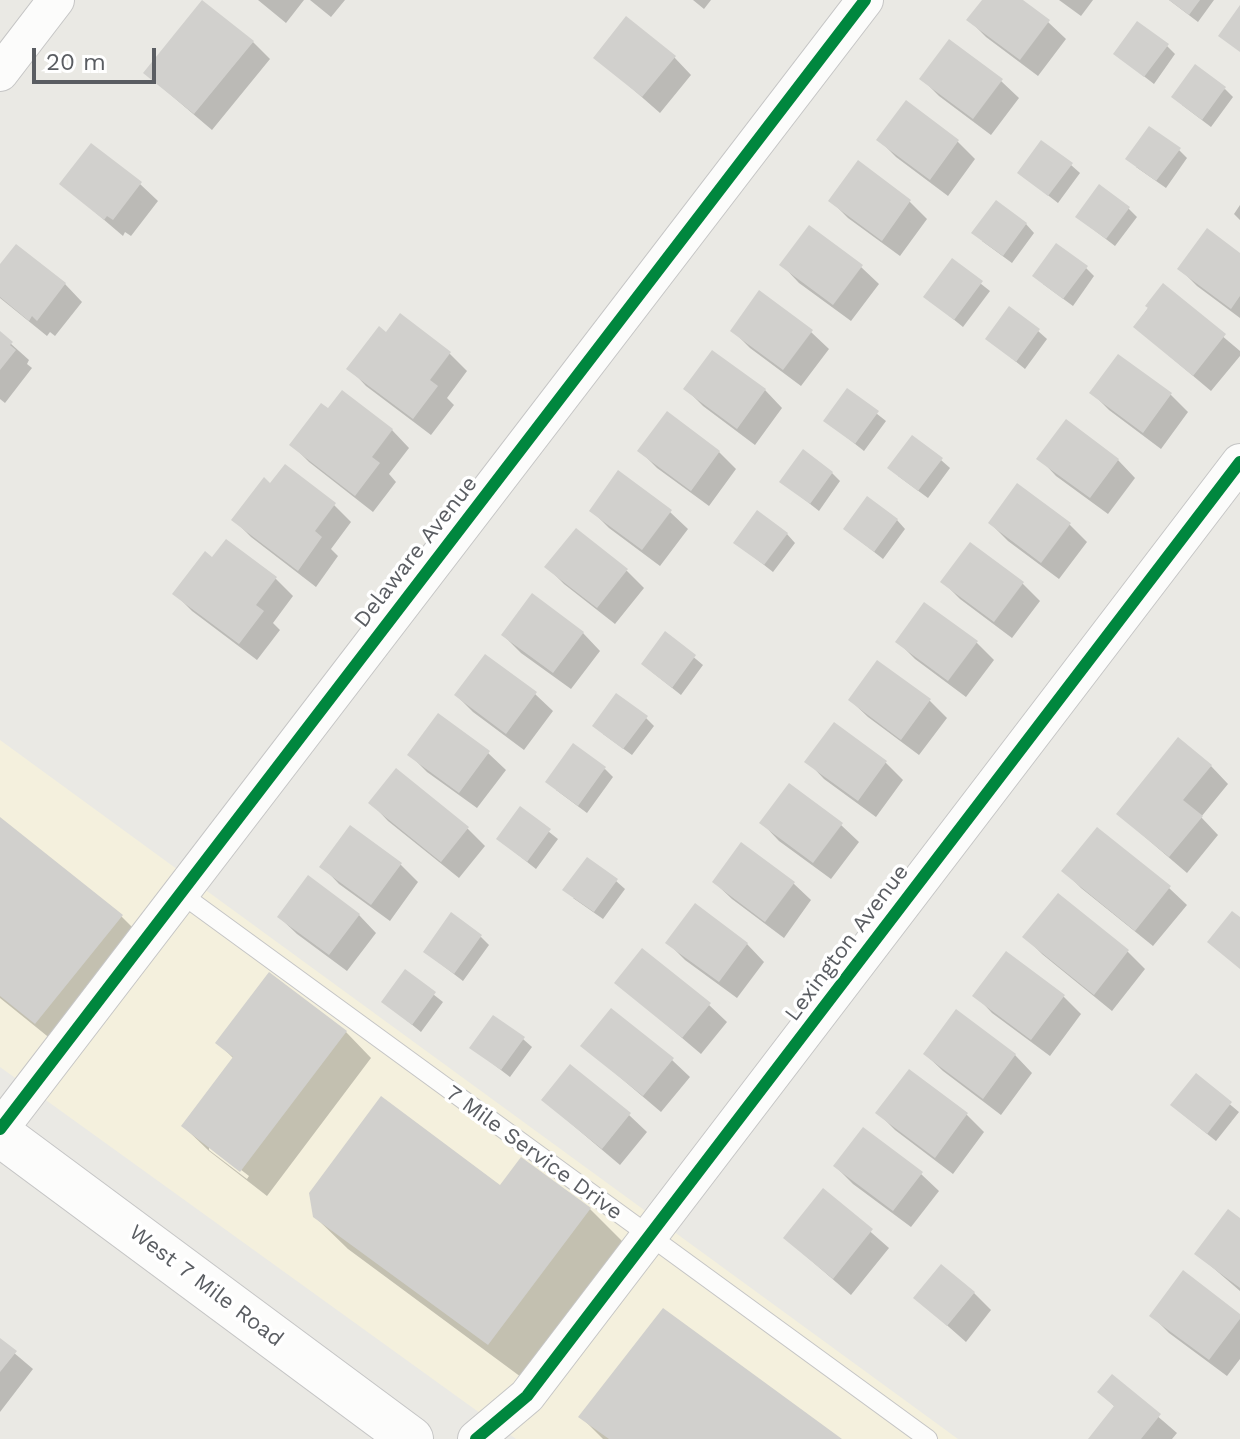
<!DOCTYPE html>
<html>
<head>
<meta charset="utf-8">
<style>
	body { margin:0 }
	#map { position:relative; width:1240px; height:1439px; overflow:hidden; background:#eae9e4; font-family:"Work Sans",sans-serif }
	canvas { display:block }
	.scale { position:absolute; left:32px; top:48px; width:124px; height:36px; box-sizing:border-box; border:4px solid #5a5d62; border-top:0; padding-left:10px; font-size:24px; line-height:28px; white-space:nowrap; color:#5a5d62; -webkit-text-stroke:6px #fff; paint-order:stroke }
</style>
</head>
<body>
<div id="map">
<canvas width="1240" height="1439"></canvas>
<div class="scale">20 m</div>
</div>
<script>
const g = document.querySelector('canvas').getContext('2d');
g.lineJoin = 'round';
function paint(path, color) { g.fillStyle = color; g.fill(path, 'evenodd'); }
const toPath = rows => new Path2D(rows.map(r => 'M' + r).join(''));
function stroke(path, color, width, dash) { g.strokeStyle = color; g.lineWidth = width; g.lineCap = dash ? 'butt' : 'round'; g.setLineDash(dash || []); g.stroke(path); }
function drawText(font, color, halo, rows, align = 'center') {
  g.font = font + ' "Work Sans",sans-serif'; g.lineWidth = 7; g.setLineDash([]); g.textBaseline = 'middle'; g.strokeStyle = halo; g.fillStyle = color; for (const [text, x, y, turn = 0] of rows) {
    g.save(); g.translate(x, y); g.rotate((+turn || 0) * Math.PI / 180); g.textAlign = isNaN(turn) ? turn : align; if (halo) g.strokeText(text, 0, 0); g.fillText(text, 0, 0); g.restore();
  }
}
const commercial = toPath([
	[0,740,958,1439,516,1439,0,1067]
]);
const shadow = toPath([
	[258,0,304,0,286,23],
	[310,0,345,0,331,17],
	[693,0,711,0,704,9],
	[984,0,1019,0,1048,22,1066,39,1038,76,986,37,969,20],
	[1059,0,1093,0,1081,16],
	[1169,0,1214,0,1198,22],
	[253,42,270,59,212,130,145,73],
	[1167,46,1175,54,1154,84,1115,54],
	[596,57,674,57,691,75,660,113],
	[922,79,1001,81,1019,98,991,135,939,96],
	[1225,89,1233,97,1211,127,1182,105],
	[906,103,958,142,975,159,948,196,896,157,879,140],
	[1179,150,1187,158,1166,188,1136,167],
	[858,163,910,202,927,219,900,256,848,218,831,201],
	[1071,165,1080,173,1058,203,1019,173],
	[62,184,140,184,158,201,131,236,125,232,123,236],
	[1240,205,1240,220,1234,214],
	[1128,208,1137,217,1115,246,1077,217],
	[1026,224,1034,233,1012,263,982,241],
	[16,246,65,284,82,302,55,336,50,332,47,336,0,298,0,267],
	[1240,256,1240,318,1197,286,1180,269],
	[952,261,990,291,963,327,926,297],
	[782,265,861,267,879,284,851,321,799,283],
	[1086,268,1094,276,1073,306,1043,284],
	[1163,286,1240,351,1240,356,1211,391,1135,327],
	[401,316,450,354,467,371,447,398,454,405,431,435,366,386,349,368,387,334],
	[732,330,811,332,829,349,801,386,750,348],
	[1038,331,1047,339,1025,369,988,339],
	[0,334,29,360,27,364,32,368,5,403,0,399],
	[713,352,765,390,782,408,755,445,703,406,686,389],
	[1119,357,1171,395,1188,412,1161,449,1109,410,1092,393],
	[848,391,886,421,864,451,826,421],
	[328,411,392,430,409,448,389,474,396,482,373,512,309,462,292,445],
	[640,451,719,452,736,469,709,506,657,468],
	[1039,458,1118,460,1135,478,1108,514,1056,476],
	[941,460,950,468,928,498,898,476],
	[832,473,840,481,819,511,781,481],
	[1018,486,1070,525,1087,542,1059,579,1008,541,990,523],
	[334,505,351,522,331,549,338,556,316,587,251,537,234,520],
	[591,510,670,512,688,529,660,566,609,528],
	[897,520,905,529,883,559,845,529],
	[787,534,795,543,773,572,736,543],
	[226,541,276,579,293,596,273,623,280,630,257,660,192,611,175,594,212,560],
	[547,567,627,571,644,588,615,624,564,584],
	[943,582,1022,583,1040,601,1012,638,960,599],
	[924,605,977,643,994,660,966,697,915,659,897,641],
	[583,633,600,651,571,689,521,653,503,635],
	[666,634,703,665,681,695,652,672],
	[878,662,930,701,947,718,919,755,868,717,850,700],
	[535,694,553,711,524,750,473,712,456,695],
	[646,718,654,726,632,755,603,734],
	[834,724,886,763,903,780,876,817,824,779,807,761],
	[488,753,506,770,477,808,427,772,409,754],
	[1211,766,1228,784,1201,817,1218,835,1187,873,1118,814],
	[605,769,613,777,587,813,556,790],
	[371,803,468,829,485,846,459,878,388,821],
	[520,809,558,839,536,869,498,839],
	[0,820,121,916,147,942,62,1048,0,998],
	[762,823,841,825,859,842,831,879,779,841],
	[351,827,401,865,418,882,390,921,339,884,322,866],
	[1064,871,1169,888,1187,905,1153,946,1081,888],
	[616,881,625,889,603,919,573,898],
	[714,882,793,883,811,900,784,938,732,899],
	[1058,896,1128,952,1145,969,1112,1011,1042,954,1025,937],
	[695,906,747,944,764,962,737,998,685,960,668,943],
	[359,915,376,933,347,971,297,934,279,917],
	[481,937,489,945,463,981,425,952],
	[1006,954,1064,997,1081,1014,1050,1056,992,1013,975,995],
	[405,972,443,1002,421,1032,384,1002],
	[617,983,709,1005,727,1022,701,1054],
	[957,1012,1015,1055,1032,1073,1001,1115,943,1071,925,1054],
	[346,1032,371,1058,267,1196,209,1151,183,1126,234,1059,218,1043],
	[209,1145,249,1176,247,1179,209,1150],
	[523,1039,532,1047,510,1077,472,1048],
	[583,1046,672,1060,690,1077,661,1112],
	[909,1071,967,1115,984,1132,953,1174,895,1130,878,1113],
	[1196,1076,1239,1112,1216,1141,1181,1113],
	[543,1100,629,1115,647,1132,620,1165],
	[522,1159,590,1209,623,1242,521,1377,348,1249,314,1216,501,1188],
	[835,1166,921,1174,939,1191,911,1227,853,1184],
	[824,1191,889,1248,851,1295,785,1238],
	[1240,1221,1240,1291,1197,1254],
	[974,1293,991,1310,966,1342,916,1298],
	[1152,1316,1240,1316,1240,1359,1227,1376,1169,1333],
	[0,1341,33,1369,0,1412],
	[1112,1377,1177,1433,1172,1439,1090,1439,1116,1408,1100,1392],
	[581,1417,839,1439,603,1439]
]);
const building = toPath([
	[202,0,254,41,194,114,143,73],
	[982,0,1023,0,1050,20,1020,60,966,20],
	[1169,0,1200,0,1189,15],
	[1240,5,1240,52,1218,36],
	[626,16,676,56,642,97,593,58],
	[1137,21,1169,44,1144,77,1113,54],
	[949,39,1003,79,973,119,919,79],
	[1195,64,1226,87,1202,120,1171,97],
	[906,100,959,140,930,180,876,140],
	[1149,126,1181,148,1156,181,1125,159],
	[1041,140,1073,163,1048,196,1017,173],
	[91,143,142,182,113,220,107,216,104,220,59,184],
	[858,160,911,200,882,241,828,201],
	[1099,184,1130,207,1106,239,1075,217],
	[996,200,1027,223,1003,256,971,233],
	[809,225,863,265,833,305,779,265],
	[1207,228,1240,253,1240,296,1231,309,1177,269],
	[1056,243,1088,266,1063,299,1032,276],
	[16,244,66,283,37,321,32,316,29,321,0,297,0,264],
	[952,258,983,281,954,320,923,297],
	[1163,283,1226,334,1193,376,1133,327,1148,308,1145,306],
	[759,290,813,330,783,370,730,331],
	[1009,306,1040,329,1016,362,985,339],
	[400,313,451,352,430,380,438,386,413,419,346,369,379,326,386,332],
	[0,331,13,342,10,345,16,350,0,370],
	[712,350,766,389,737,429,683,389],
	[1118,354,1172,393,1143,433,1089,393],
	[847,388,879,411,855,444,823,421],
	[342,390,393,429,372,457,380,463,355,496,289,445,321,403,328,408],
	[667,411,720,451,691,491,637,451],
	[1066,419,1119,459,1090,498,1036,459],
	[912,435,943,458,918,491,887,468],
	[803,449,833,472,810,504,779,482],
	[285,464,336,503,315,531,322,537,298,571,231,520,264,477,270,483],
	[618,470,672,510,642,550,589,511],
	[1017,483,1071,523,1041,563,988,523],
	[867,496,898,519,874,552,843,529],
	[757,510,788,533,764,565,733,543],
	[576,528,628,569,597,608,544,567],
	[226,539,277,577,256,605,264,611,239,644,172,594,205,551,212,557],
	[970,542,1024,582,994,622,940,582],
	[532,593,584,632,553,673,501,635],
	[924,602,978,641,948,681,895,642],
	[665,631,696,655,672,688,641,664],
	[485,654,537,692,506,734,454,695],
	[877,660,931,699,901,740,848,700],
	[616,693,648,716,623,749,592,726],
	[438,713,490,751,459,793,407,755],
	[834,722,887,761,858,801,804,762],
	[1178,737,1212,765,1183,800,1203,816,1169,857,1116,814],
	[573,743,606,767,578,806,545,782],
	[396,768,469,827,441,862,368,803],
	[789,783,843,823,813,863,759,823],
	[520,806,551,829,527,862,496,839],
	[0,817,123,915,35,1024,0,996],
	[350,825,402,863,371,905,319,867],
	[1097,827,1171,886,1135,931,1061,871],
	[741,842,795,882,765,922,712,882],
	[587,857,618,879,594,912,562,890],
	[308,875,360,914,329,955,277,917],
	[1058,893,1129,950,1094,995,1022,937],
	[695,903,748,943,719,982,665,943],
	[1232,911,1240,917,1240,969,1207,942],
	[451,912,482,935,454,974,423,952],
	[642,948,711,1003,682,1038,614,983],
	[1006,951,1065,995,1031,1040,972,996],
	[405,969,436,992,412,1025,381,1002],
	[269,972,347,1031,240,1172,181,1126,233,1057,215,1043],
	[611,1008,674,1058,643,1096,580,1046],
	[956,1009,1016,1054,983,1099,923,1054],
	[493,1015,525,1037,501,1070,469,1048],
	[570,1064,631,1113,602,1149,541,1100],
	[909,1069,968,1113,935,1158,875,1113],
	[1196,1073,1232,1102,1207,1134,1170,1105],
	[381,1096,500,1185,521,1157,591,1208,488,1345,313,1217,309,1193],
	[863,1127,923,1172,893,1211,833,1166],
	[823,1188,873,1229,833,1279,783,1238],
	[1228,1209,1240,1218,1240,1288,1194,1254],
	[941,1264,975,1292,947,1326,913,1298],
	[1183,1270,1240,1314,1240,1319,1209,1360,1149,1316],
	[663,1308,842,1439,609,1439,578,1417],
	[0,1338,17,1351,0,1372],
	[1112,1374,1161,1414,1141,1439,1088,1439,1114,1406,1097,1392]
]);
const service = toPath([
	[180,893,928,1439]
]);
const minor = toPath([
	[0,73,56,0],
	[0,1129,865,0],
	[476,1439,527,1396,1240,462]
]);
const secondary = toPath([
	[0,1134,411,1439]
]);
const cycleway = toPath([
	[0,1129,865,0],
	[476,1439,527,1396,1240,462]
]);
const streetNames = [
	["Delaware Avenue",416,552,-52],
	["Lexington Avenue",847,943,-53],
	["7 Mile Service Drive",534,1153,36],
	["West 7 Mile Road",206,1286,37]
];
paint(commercial, '#f4f0dd');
paint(shadow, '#0003');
paint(building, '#d1d0cd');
stroke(service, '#c5c5c5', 20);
stroke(minor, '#c5c5c5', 38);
stroke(secondary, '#c5c5c5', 46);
stroke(service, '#fcfcfb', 18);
stroke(minor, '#fcfcfb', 36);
stroke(secondary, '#fcfcfb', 44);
stroke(cycleway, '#00873e', 12);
drawText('22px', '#5a5d62', '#fff', streetNames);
</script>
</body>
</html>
